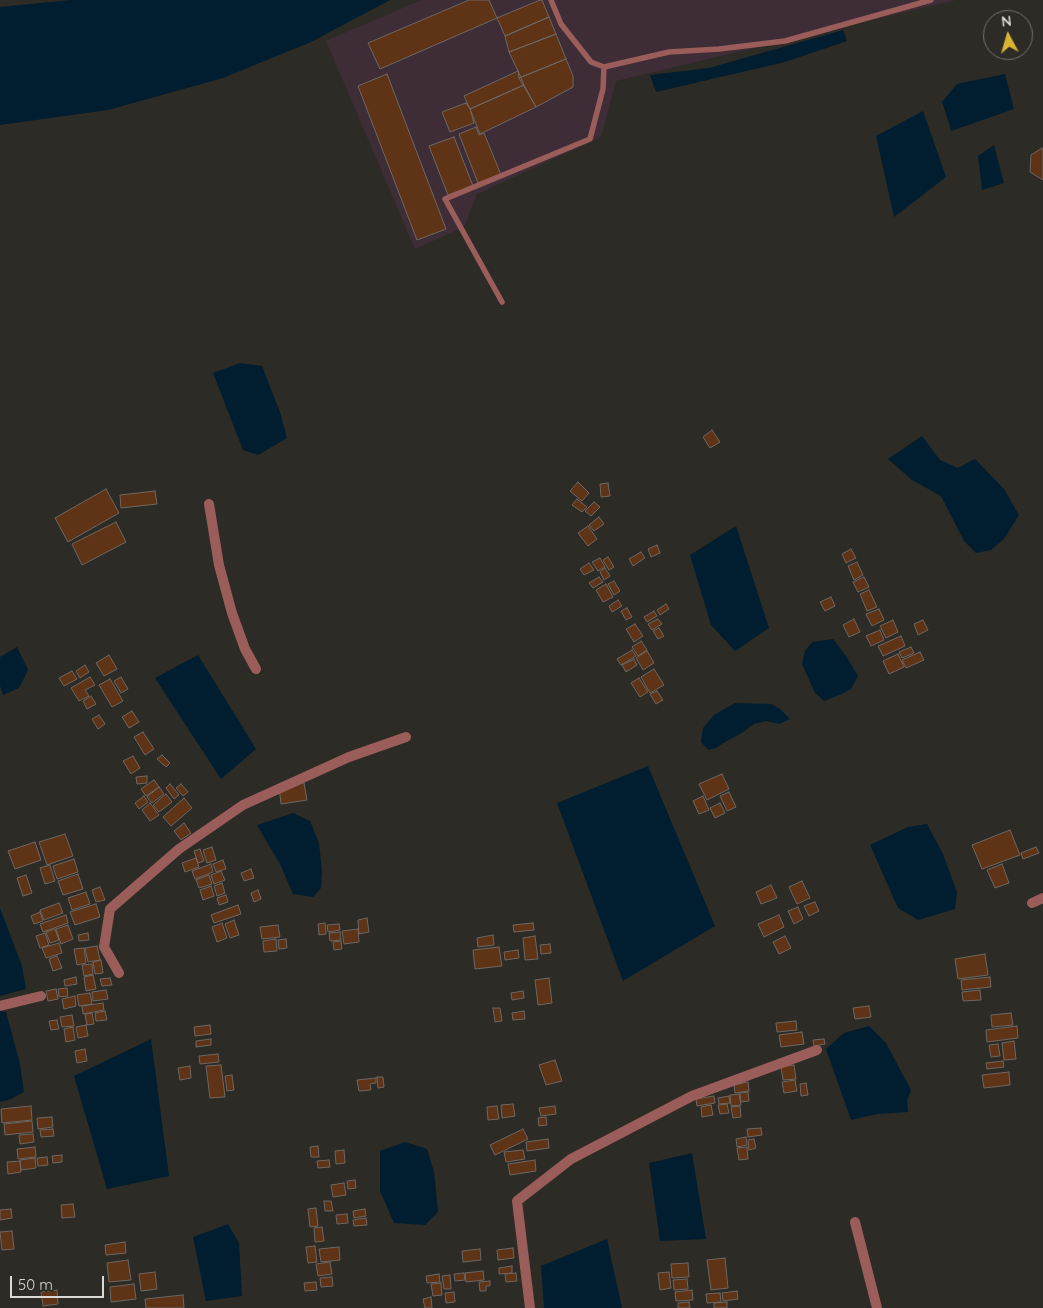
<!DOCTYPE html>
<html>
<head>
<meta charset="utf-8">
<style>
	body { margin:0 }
	#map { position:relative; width:1043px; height:1308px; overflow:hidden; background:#2d2b25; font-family:Quicksand,sans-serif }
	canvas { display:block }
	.north { position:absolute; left:983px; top:10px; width:50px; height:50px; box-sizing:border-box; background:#2d2b25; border:1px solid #73716b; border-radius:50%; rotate:354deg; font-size:14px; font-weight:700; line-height:20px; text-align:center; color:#dbd9d5 }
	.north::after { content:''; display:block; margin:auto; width:18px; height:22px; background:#d9b334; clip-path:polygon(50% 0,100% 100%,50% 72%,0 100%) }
	.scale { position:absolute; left:10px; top:1276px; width:94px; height:22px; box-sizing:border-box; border:2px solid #dbd9d5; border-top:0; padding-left:6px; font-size:15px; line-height:18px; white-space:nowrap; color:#dbd9d5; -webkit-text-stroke:4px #2d2b25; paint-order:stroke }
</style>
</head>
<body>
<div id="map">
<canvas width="1043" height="1308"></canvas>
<div class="north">N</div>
<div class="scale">50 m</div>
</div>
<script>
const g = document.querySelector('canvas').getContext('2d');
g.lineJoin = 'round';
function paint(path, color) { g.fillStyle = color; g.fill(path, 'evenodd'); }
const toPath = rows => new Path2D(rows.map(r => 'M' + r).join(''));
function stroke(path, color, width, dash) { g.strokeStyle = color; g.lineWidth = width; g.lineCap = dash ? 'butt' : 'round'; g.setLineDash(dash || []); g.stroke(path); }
const industrial = toPath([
	[421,0,956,0,616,81,601,137,477,194,464,227,415,249,326,41]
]);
const water = toPath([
	[71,0,390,0,311,42,223,78,108,110,0,125,0,7],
	[843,30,847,41,785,62,656,92,650,75,709,68],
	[1005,74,1014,109,951,131,949,123,942,102,957,84],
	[923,111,946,177,894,217,876,136],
	[994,145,1004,183,982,190,978,156],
	[240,363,262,366,280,412,287,438,258,455,243,450,213,373],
	[922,436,940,460,958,468,975,459,1004,489,1019,515,1004,539,991,550,976,553,964,541,941,496,912,480,888,459],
	[736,526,769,628,735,651,711,625,690,555],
	[833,639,846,656,858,676,851,689,842,694,824,701,815,693,802,664,805,651,812,642],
	[17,647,28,670,19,688,3,695,0,686,0,657],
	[198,655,256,749,221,779,155,678],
	[735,703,771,704,780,709,790,719,779,724,766,721,754,724,740,734,727,741,716,748,708,750,701,742,703,728,714,715],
	[648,766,715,926,623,981,557,803],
	[293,813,310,821,319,843,322,871,321,888,313,897,293,894,280,864,257,825],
	[927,824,943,854,957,892,955,909,918,920,898,908,870,845,908,827],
	[0,908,22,966,26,989,0,996],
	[0,1011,6,1012,20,1064,24,1092,11,1099,0,1102],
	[869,1026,886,1043,911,1090,907,1101,908,1112,877,1114,851,1120,826,1049,844,1033],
	[151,1039,169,1176,107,1189,74,1076],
	[405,1142,427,1149,434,1172,438,1212,425,1225,394,1223,380,1191,380,1151],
	[692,1153,706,1239,660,1241,649,1163],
	[228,1224,239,1243,242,1296,206,1301,193,1237],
	[607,1239,622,1308,544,1308,541,1266]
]);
const building = toPath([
	[469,0,489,0,497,18,380,69,368,43,469,0],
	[540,0,542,0,549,17,505,36,497,18,540,0],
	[549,17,556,34,509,52,505,36,549,17],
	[556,34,566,59,519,78,518,71,509,52,556,34],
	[566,59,573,76,573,87,536,107,519,78,566,59],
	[518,71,524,85,470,109,464,96,518,71],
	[387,74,446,229,417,240,358,86,387,74],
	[524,85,536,107,480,134,470,109,524,85],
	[466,103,470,109,474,123,450,132,442,112,466,103],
	[476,127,479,135,484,133,501,175,478,183,459,134,476,127],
	[454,137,473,186,448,195,429,146,454,137],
	[1042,148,1043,150,1043,180,1030,172,1031,155,1042,148],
	[712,430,720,442,710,448,703,437,712,430],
	[578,482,589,493,582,501,570,491,578,482],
	[608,483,610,496,601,497,600,484,608,483],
	[106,489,119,513,68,542,55,518,106,489],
	[155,491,157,504,121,508,120,495,155,491],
	[577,499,587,507,582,512,572,505,577,499],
	[594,502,600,507,591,516,585,511,594,502],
	[599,517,604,524,594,531,589,525,599,517],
	[116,522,126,542,82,565,72,544,116,522],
	[588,526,597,539,588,546,578,533,588,526],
	[657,545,660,553,651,557,648,549,657,545],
	[851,549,856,558,846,563,842,554,851,549],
	[641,552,645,558,633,566,629,559,641,552],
	[608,557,614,567,609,570,603,560,608,557],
	[600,558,605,567,598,571,592,562,600,558],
	[857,562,863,575,854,580,848,566,857,562],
	[589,563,594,570,584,575,580,569,589,563],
	[605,568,610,576,604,580,600,572,605,568],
	[599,577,603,582,593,588,589,583,599,577],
	[864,577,869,587,858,592,853,582,864,577],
	[614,581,620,591,614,595,608,584,614,581],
	[606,584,613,597,603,602,596,590,606,584],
	[869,590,877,607,867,611,860,594,869,590],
	[831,597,835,606,825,611,820,602,831,597],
	[618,600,622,606,612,612,609,606,618,600],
	[666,604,669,609,660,615,657,610,666,604],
	[627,608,632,617,626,620,621,611,627,608],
	[879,609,884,620,872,626,866,614,879,609],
	[654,611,657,616,647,622,644,617,654,611],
	[658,619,662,624,652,630,648,624,658,619],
	[854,619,860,632,849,637,843,625,854,619],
	[893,620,898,632,886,638,880,626,893,620],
	[923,620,928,630,918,635,914,624,923,620],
	[635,624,643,636,634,642,626,629,635,624],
	[659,628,664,636,658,639,653,631,659,628],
	[880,630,884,640,871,646,866,636,880,630],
	[901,636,905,646,883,656,878,646,901,636],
	[641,641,647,650,638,656,632,647,641,641],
	[911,647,914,653,902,658,899,652,911,647],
	[632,650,636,656,621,665,617,659,632,650],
	[647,651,654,663,643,670,636,658,647,651],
	[920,652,924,660,906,668,902,660,920,652],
	[898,654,904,667,889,674,883,661,898,654],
	[109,655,117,669,104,676,96,663,109,655],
	[634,659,637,665,626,672,622,665,634,659],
	[85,665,89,672,80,678,76,671,85,665],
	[654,669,664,685,650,693,641,677,654,669],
	[72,671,77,679,64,686,59,678,72,671],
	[90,677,95,685,85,690,89,696,79,701,71,688,90,677],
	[121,677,128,689,121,693,114,681,121,677],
	[639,678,648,692,640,697,631,683,639,678],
	[110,679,123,701,112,707,99,685,110,679],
	[657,691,663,700,656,704,650,694,657,691],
	[91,696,96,704,87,709,83,701,91,696],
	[132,711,139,722,129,728,122,717,132,711],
	[99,715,105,724,98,729,92,719,99,715],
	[143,732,154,749,145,755,134,737,143,732],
	[162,755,170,763,166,767,157,759,162,755],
	[133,756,140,768,131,774,123,761,133,756],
	[722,774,729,789,707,800,699,784,722,774],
	[147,776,147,783,137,784,136,777,147,776],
	[154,780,159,787,146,796,141,789,154,780],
	[304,783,307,800,281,804,279,786,304,783],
	[170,784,179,795,174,799,166,788,170,784],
	[181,784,188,792,183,796,176,788,181,784],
	[159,787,164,794,152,803,147,797,159,787],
	[729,792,736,807,727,811,720,796,729,792],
	[166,794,172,802,159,812,153,805,166,794],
	[144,796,148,802,139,809,135,803,144,796],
	[703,796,709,810,699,814,693,801,703,796],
	[184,798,192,808,171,826,163,817,184,798],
	[150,803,159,815,150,821,142,810,150,803],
	[720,803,725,813,715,818,710,808,720,803],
	[184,823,191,833,181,840,174,831,184,823],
	[1010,830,1020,855,982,869,972,845,1010,830],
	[65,834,73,856,47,865,39,842,65,834],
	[35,842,41,860,15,869,8,851,35,842],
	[212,847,216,860,207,863,203,850,212,847],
	[1036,847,1039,853,1023,859,1021,853,1036,847],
	[200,849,204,861,198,863,194,851,200,849],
	[196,858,199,867,185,872,182,863,196,858],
	[74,859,78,872,57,879,53,866,74,859],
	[223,860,226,869,216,872,213,864,223,860],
	[211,864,213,872,195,879,192,871,211,864],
	[1002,864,1009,883,995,888,987,870,1002,864],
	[50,865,55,881,45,884,40,868,50,865],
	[251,869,254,878,244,881,241,873,251,869],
	[221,871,225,880,214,884,211,875,221,871],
	[78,874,83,889,63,895,58,881,78,874],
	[26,875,32,893,23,896,17,878,26,875],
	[209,875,212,884,199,888,196,880,209,875],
	[802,881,810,898,797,904,789,887,802,881],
	[222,883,225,893,217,896,214,886,222,883],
	[771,885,777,898,761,904,756,892,771,885],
	[211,886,214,896,203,900,200,890,211,886],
	[100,887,105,900,96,902,92,890,100,887],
	[258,890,261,899,254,902,251,893,258,890],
	[86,892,90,904,72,910,68,898,86,892],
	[226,895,228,902,219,905,217,898,226,895],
	[815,902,819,911,809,916,804,906,815,902],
	[59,903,63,913,44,920,40,910,59,903],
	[96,904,100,917,75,925,70,912,96,904],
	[238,905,241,914,214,923,211,915,238,905],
	[798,907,803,919,794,924,788,911,798,907],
	[40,912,43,921,34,924,31,916,40,912],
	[66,915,68,923,43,932,40,924,66,915],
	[779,915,784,927,764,937,758,924,779,915],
	[367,918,369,932,359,934,358,920,367,918],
	[234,920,239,935,230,938,225,924,234,920],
	[222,923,227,938,217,942,212,927,222,923],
	[325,923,326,934,319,935,318,924,325,923],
	[533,923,534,930,514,932,513,925,533,923],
	[339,924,340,930,328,932,327,925,339,924],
	[68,925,73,939,61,944,56,929,68,925],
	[278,925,280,937,262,939,260,927,278,925],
	[55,929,59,940,50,943,46,932,55,929],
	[358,929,359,942,344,944,342,931,358,929],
	[340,932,341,940,330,941,329,933,340,932],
	[45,933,49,945,40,948,36,936,45,933],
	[88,933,89,940,79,941,78,935,88,933],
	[493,935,494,945,478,947,477,938,493,935],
	[535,936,538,959,525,960,523,938,535,936],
	[785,936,791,948,779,954,773,942,785,936],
	[276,939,277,951,264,952,263,941,276,939],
	[286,939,287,948,279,949,278,940,286,939],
	[341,941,342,949,334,950,333,942,341,941],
	[59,943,62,953,46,958,42,948,59,943],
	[550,944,551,953,541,954,540,945,550,944],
	[97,946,100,960,88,962,85,948,97,946],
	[499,947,502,966,475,969,473,950,499,947],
	[84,948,86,963,77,965,74,949,84,948],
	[518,950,519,958,505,960,504,952,518,950],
	[985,954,988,975,958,979,955,959,985,954],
	[57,956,62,968,53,971,49,959,57,956],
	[101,960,103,973,95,974,93,962,101,960],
	[92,964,93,974,84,976,82,965,92,964],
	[93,975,96,989,86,991,84,977,93,975],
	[76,977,77,984,65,986,64,980,76,977],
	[990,977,991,987,962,990,961,980,990,977],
	[110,978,112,985,102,986,100,979,110,978],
	[549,978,552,1003,538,1005,535,980,549,978],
	[67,988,68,996,59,997,58,989,67,988],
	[56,989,58,999,48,1001,46,991,56,989],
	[106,990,108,999,93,1001,92,992,106,990],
	[980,990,981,1000,963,1001,962,992,980,990],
	[523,991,524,998,512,1000,511,993,523,991],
	[90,993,92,1004,79,1006,77,995,90,993],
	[75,996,76,1006,64,1009,62,999,75,996],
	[103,1003,104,1010,83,1014,82,1006,103,1003],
	[869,1006,871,1017,855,1019,853,1008,869,1006],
	[493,1008,500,1008,502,1021,495,1022,493,1008],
	[105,1011,107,1020,96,1021,95,1013,105,1011],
	[524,1011,525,1019,513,1020,512,1013,524,1011],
	[92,1013,94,1024,87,1025,85,1014,92,1013],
	[1011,1013,1013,1025,992,1027,991,1015,1011,1013],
	[72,1015,74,1026,62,1027,60,1017,72,1015],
	[57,1020,59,1029,51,1030,49,1021,57,1020],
	[796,1021,797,1030,777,1032,776,1023,796,1021],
	[86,1025,88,1036,78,1038,76,1027,86,1025],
	[210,1025,211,1034,195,1036,194,1027,210,1025],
	[1017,1026,1018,1038,987,1042,986,1030,1017,1026],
	[73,1027,75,1040,66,1042,64,1029,73,1027],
	[802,1032,804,1044,781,1047,779,1035,802,1032],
	[211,1039,211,1045,196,1047,196,1041,211,1039],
	[824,1039,825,1044,814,1046,813,1040,824,1039],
	[1014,1041,1016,1059,1004,1060,1002,1043,1014,1041],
	[998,1044,1000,1056,991,1057,989,1045,998,1044],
	[85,1049,87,1061,77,1063,75,1051,85,1049],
	[218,1054,219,1062,200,1064,199,1056,218,1054],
	[555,1060,562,1081,546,1085,539,1065,555,1060],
	[1003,1061,1004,1067,987,1069,986,1063,1003,1061],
	[221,1065,225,1097,210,1098,206,1066,221,1065],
	[794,1065,796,1079,783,1080,781,1067,794,1065],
	[190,1066,191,1078,180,1080,178,1068,190,1066],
	[1009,1072,1010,1085,984,1088,982,1075,1009,1072],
	[232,1075,234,1090,227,1091,225,1076,232,1075],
	[377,1077,383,1077,384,1087,378,1088,377,1077],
	[376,1078,376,1083,370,1084,371,1090,359,1091,357,1080,376,1078],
	[795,1080,797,1091,784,1093,782,1082,795,1080],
	[748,1082,749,1091,735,1093,734,1085,748,1082],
	[806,1083,808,1095,801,1096,800,1084,806,1083],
	[748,1092,749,1101,741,1102,740,1093,748,1092],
	[739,1094,741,1105,731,1106,730,1095,739,1094],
	[714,1096,715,1103,697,1106,696,1099,714,1096],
	[729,1096,730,1103,719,1104,718,1098,729,1096],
	[513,1104,515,1116,502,1118,501,1105,513,1104],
	[727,1104,729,1113,720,1114,718,1105,727,1104],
	[711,1105,713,1115,702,1117,701,1107,711,1105],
	[31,1106,32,1120,2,1123,1,1109,31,1106],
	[497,1106,499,1119,488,1120,487,1107,497,1106],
	[555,1106,556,1114,541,1116,539,1108,555,1106],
	[740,1106,741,1117,733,1118,731,1107,740,1106],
	[52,1117,53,1127,38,1129,37,1118,52,1117],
	[546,1117,547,1125,539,1126,538,1118,546,1117],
	[32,1121,33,1132,5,1135,4,1124,32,1121],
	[761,1128,762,1135,748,1137,747,1129,761,1128],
	[53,1129,54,1136,41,1137,40,1130,53,1129],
	[523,1129,528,1139,495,1155,490,1145,523,1129],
	[33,1134,34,1142,20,1144,19,1135,33,1134],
	[746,1137,747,1145,737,1147,736,1139,746,1137],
	[548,1139,549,1148,527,1151,526,1142,548,1139],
	[754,1139,756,1148,749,1150,748,1140,754,1139],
	[318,1146,319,1157,311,1157,310,1147,318,1146],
	[35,1147,36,1157,18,1159,17,1149,35,1147],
	[747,1147,748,1159,739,1160,737,1148,747,1147],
	[344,1150,345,1163,336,1164,335,1151,344,1150],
	[523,1150,525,1159,506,1162,504,1152,523,1150],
	[62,1155,62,1162,53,1163,52,1156,62,1155],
	[47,1157,48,1165,38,1166,37,1158,47,1157],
	[35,1158,36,1168,21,1170,20,1160,35,1158],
	[329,1160,330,1167,318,1168,317,1161,329,1160],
	[535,1160,536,1171,510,1175,508,1164,535,1160],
	[20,1161,21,1172,8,1174,7,1162,20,1161],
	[355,1180,356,1188,348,1189,347,1181,355,1180],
	[344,1183,346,1195,333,1197,331,1185,344,1183],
	[324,1201,331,1201,333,1211,325,1211,324,1201],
	[73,1204,75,1217,62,1218,61,1205,73,1204],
	[316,1208,318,1226,310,1227,308,1209,316,1208],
	[11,1209,12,1218,0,1220,0,1210,11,1209],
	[365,1209,366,1216,354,1218,353,1211,365,1209],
	[347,1214,348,1223,337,1224,336,1215,347,1214],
	[366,1218,367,1225,354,1226,353,1220,366,1218],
	[322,1227,324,1241,315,1242,314,1228,322,1227],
	[12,1231,14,1249,2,1250,0,1232,12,1231],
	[125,1242,126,1253,106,1255,105,1245,125,1242],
	[315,1246,317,1262,308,1263,306,1247,315,1246],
	[339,1247,340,1260,321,1262,319,1249,339,1247],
	[513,1248,514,1258,498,1260,497,1250,513,1248],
	[480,1249,481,1260,463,1262,462,1251,480,1249],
	[725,1258,728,1288,711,1290,707,1260,725,1258],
	[128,1260,131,1280,109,1282,107,1263,128,1260],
	[330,1262,332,1274,318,1276,316,1264,330,1262],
	[688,1263,689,1277,672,1278,671,1264,688,1263],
	[512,1266,512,1273,499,1274,499,1268,512,1266],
	[483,1271,484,1280,466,1282,465,1273,483,1271],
	[155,1272,157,1289,141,1291,139,1274,155,1272],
	[669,1272,671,1288,660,1290,658,1273,669,1272],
	[464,1273,465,1280,455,1281,454,1274,464,1273],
	[516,1273,517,1281,506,1282,505,1274,516,1273],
	[439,1274,440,1282,427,1283,426,1276,439,1274],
	[450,1275,451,1289,444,1289,442,1276,450,1275],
	[332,1277,333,1286,321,1287,320,1278,332,1277],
	[687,1279,688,1289,674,1290,673,1280,687,1279],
	[490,1281,490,1286,486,1286,486,1291,480,1291,479,1282,490,1281],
	[316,1282,317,1290,305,1291,304,1283,316,1282],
	[441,1283,442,1295,433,1296,431,1284,441,1283],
	[134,1284,136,1299,111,1302,110,1287,134,1284],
	[57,1290,58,1304,43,1306,41,1292,57,1290],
	[692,1290,693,1300,676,1301,675,1292,692,1290],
	[737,1291,738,1299,723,1301,722,1293,737,1291],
	[454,1292,455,1302,446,1303,445,1293,454,1292],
	[720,1293,721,1302,707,1303,706,1294,720,1293],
	[183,1295,184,1308,146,1308,145,1299,183,1295],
	[431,1297,432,1308,425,1308,423,1299,431,1297],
	[689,1302,690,1308,678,1308,678,1303,689,1302],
	[727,1302,727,1308,714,1308,714,1303,727,1302]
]);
const lane = toPath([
	[604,67,669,52,719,49,785,41,931,0],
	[502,302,445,199,590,139,603,89,604,67,591,62,561,24,551,0]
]);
const street = toPath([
	[209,504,219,565,232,613,245,649,256,669],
	[1032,903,1043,898],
	[119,973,104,947,110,909,179,849,243,805,349,757,406,737],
	[0,1006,41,996],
	[855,1222,877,1308],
	[530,1308,517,1201,571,1159,692,1096,817,1050]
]);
paint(industrial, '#3e2d37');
paint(water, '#001e2f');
paint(building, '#5e3316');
stroke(building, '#6e6763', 1);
stroke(lane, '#9b5d5a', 5.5);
stroke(street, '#9b5d5a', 10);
</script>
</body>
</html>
